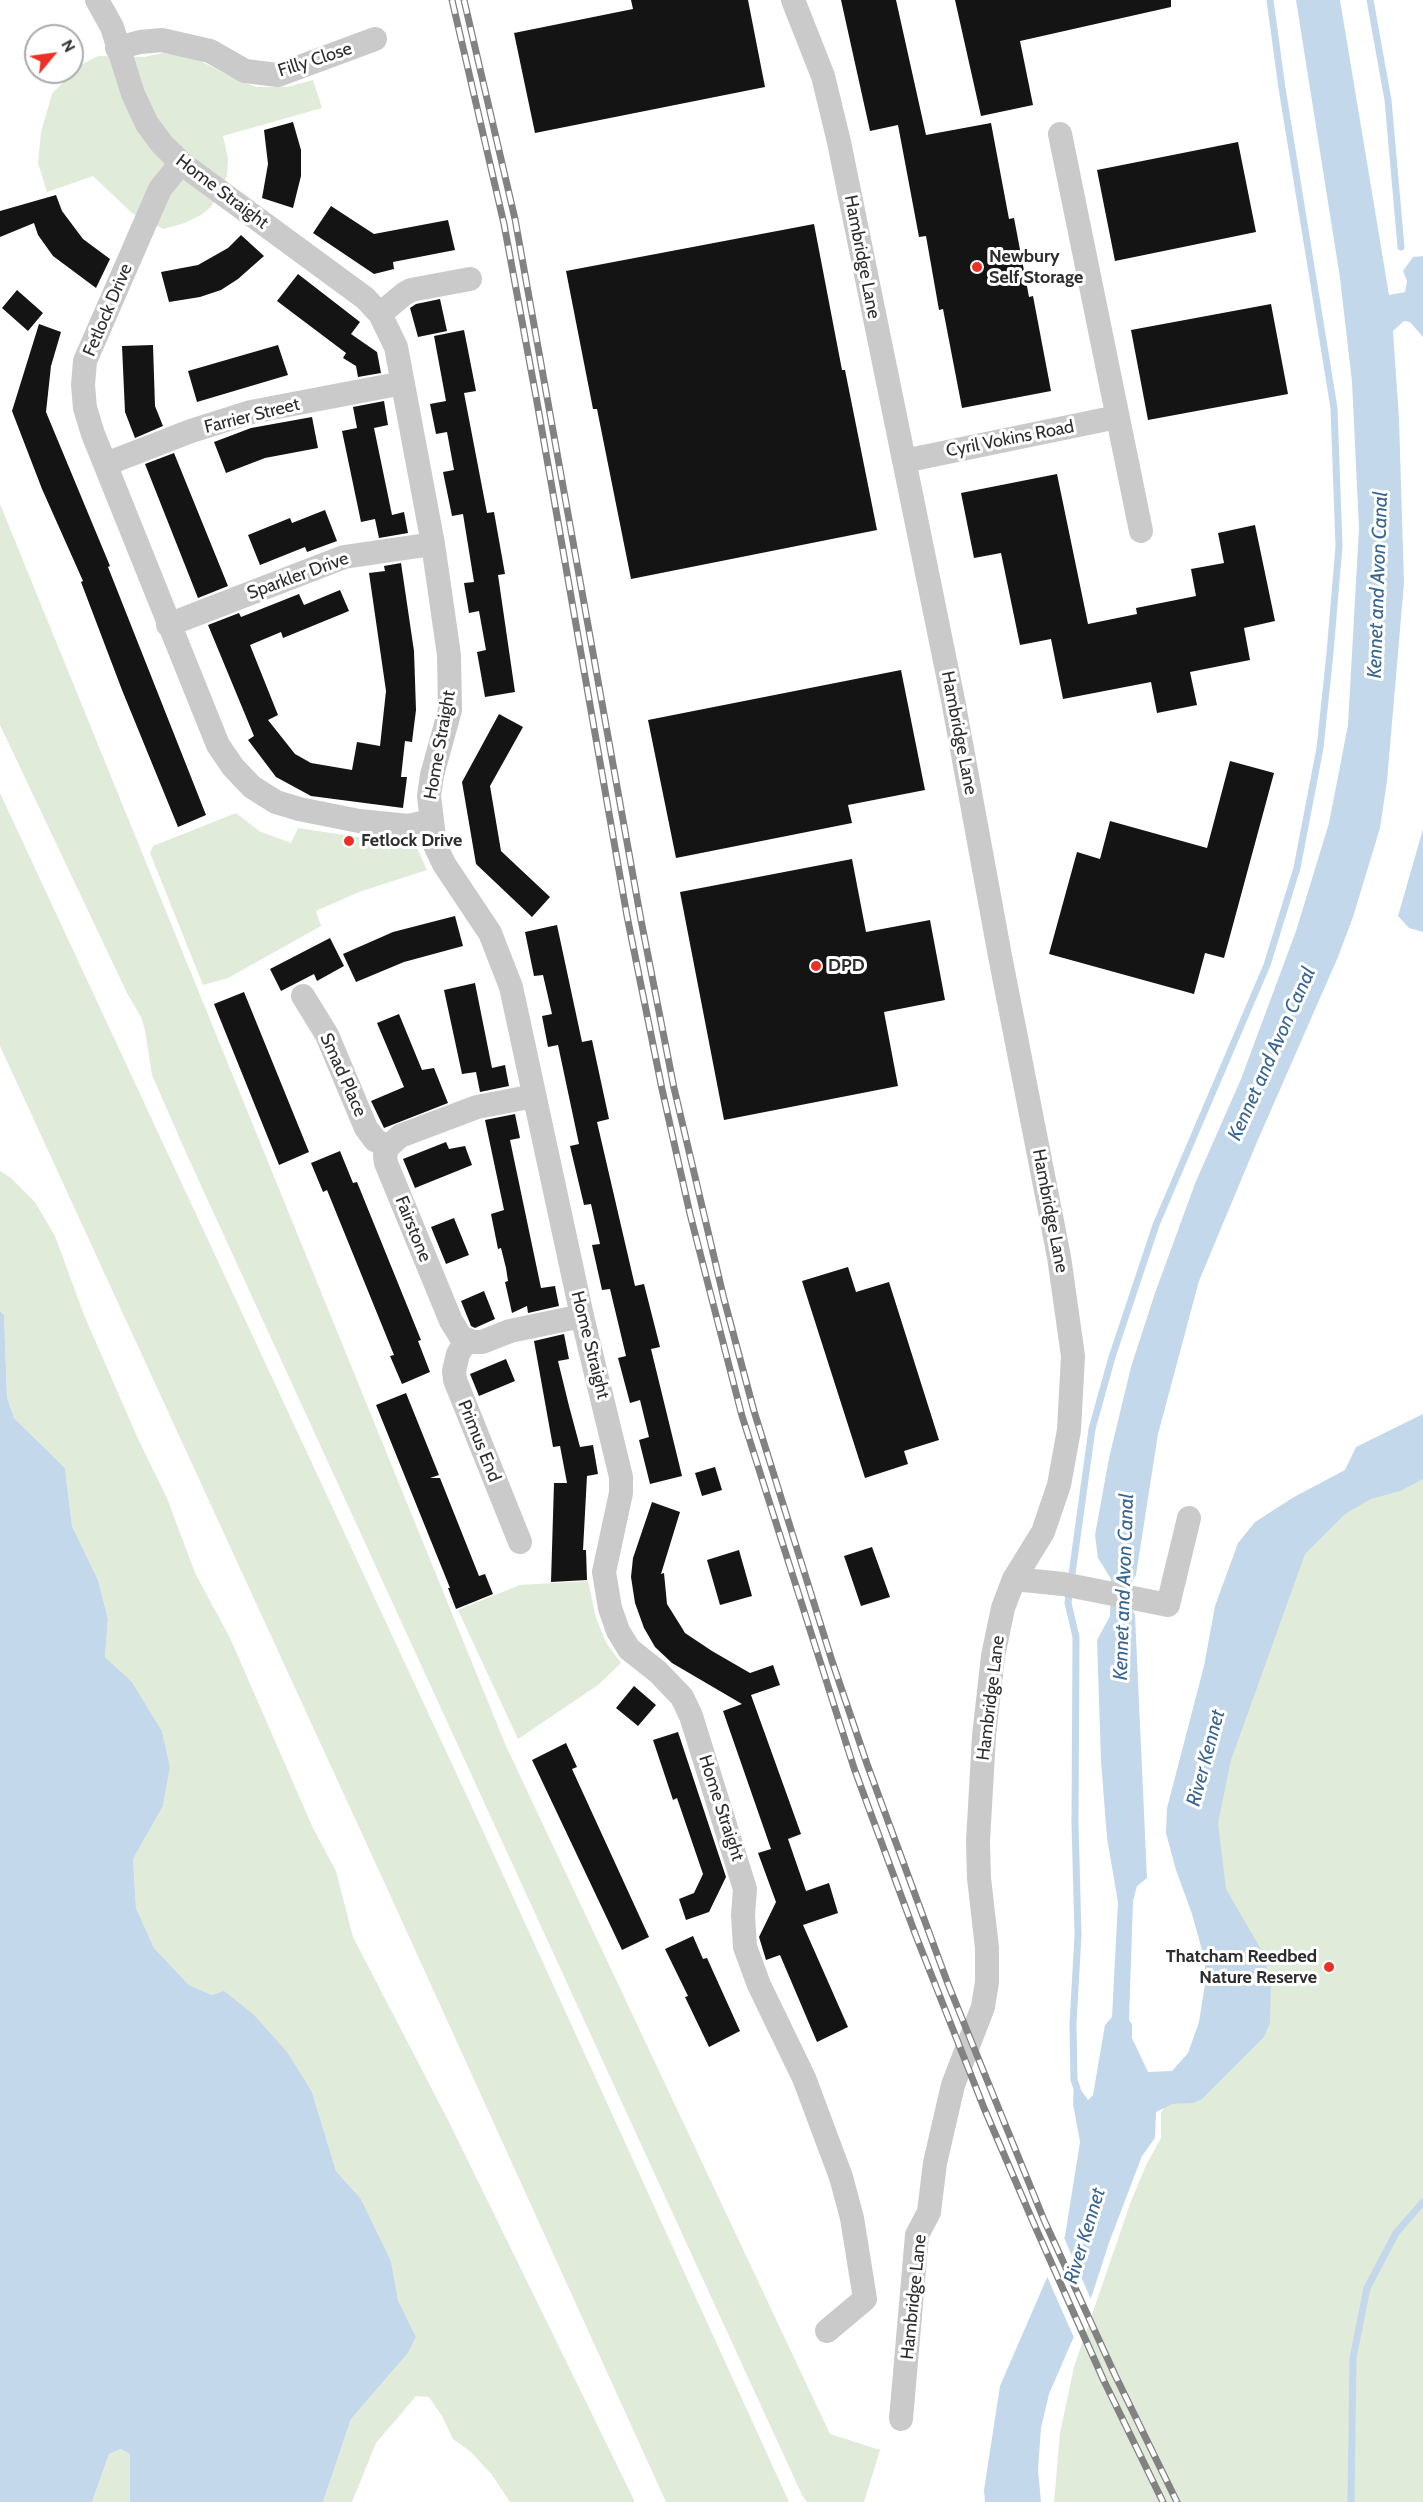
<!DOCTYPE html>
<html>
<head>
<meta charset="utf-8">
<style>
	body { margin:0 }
	#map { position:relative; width:1423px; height:2502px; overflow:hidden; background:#fff; font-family:Cabin,sans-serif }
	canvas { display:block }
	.north { position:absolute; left:24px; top:24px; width:60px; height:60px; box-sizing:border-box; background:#fff; border:2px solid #ababab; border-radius:50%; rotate:61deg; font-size:16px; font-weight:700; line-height:24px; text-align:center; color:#2d2d2d }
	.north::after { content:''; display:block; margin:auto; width:21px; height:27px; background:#ed3026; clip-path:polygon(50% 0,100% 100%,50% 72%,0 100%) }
</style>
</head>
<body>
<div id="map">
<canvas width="1423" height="2502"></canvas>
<div class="north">N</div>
</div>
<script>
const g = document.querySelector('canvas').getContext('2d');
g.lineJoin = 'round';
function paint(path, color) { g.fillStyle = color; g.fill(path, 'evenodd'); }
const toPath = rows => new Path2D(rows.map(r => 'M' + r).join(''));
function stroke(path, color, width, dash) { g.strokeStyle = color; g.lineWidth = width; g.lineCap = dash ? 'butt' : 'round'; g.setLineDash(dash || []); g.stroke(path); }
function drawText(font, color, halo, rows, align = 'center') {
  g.font = font + ' Cabin,sans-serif'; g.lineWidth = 6; g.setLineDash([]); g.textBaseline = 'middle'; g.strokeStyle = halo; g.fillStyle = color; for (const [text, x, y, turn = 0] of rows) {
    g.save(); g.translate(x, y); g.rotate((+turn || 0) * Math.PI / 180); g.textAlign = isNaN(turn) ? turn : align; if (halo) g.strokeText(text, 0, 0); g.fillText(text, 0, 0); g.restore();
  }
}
const green = toPath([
	[163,53,193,57,239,81,257,87,287,87,313,80,322,108,223,136,228,158,227,176,211,207,201,215,185,223,163,229,132,213,93,176,47,192,38,163,41,132,52,94,77,67,98,56,144,57],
	[0,504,506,1746,830,2434,880,2450,864,2502,807,2502,802,2495,187,1155,152,1075,145,1030,141,1017,127,993,0,725],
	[0,793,478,1820,789,2502,666,2502,386,1886,0,1046],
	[236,813,259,831,291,843,298,828,416,846,427,870,359,892,316,911,321,926,228,978,203,985,150,853,153,846],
	[0,1171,11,1178,35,1202,55,1236,84,1315,139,1441,167,1498,195,1573,230,1638,313,1828,336,1871,353,1937,448,2120,635,2502,510,2502,492,2475,471,2452,453,2439,442,2416,429,2397,416,2396,376,2443,352,2502,323,2502,351,2419,408,2353,416,2337,398,2300,391,2261,361,2199,336,2171,312,2092,212,1995,189,1985,154,1948,136,1908,133,1859,163,1806,170,1767,162,1731,132,1682,105,1657,108,1619,98,1580,72,1526,65,1468,14,1418,7,1397,4,1315,0,1311],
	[1423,1443,1423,2502,1054,2502,1060,2433,1074,2367,1130,2204,1146,2165,1161,2138,1161,2113,1173,2092,1219,2046,1190,1837,1256,1586],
	[588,1581,596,1618,607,1644,621,1663,598,1685,518,1739,458,1610,520,1585],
	[121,2449,130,2453,130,2502,92,2502,109,2454]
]);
const water = toPath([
	[1296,0,1340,0,1389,295,1405,292,1407,281,1403,271,1413,257,1423,256,1423,337,1410,322,1404,321,1393,331,1399,419,1404,583,1387,781,1380,828,1353,917,1338,957,1257,1142,1199,1281,1158,1434,1136,1575,1130,1585,1127,1598,1135,1615,1147,1878,1137,1886,1133,1901,1129,2020,1132,2024,1132,2038,1148,2072,1172,2071,1188,2053,1199,2022,1205,1984,1205,1961,1192,1914,1176,1870,1166,1833,1167,1808,1204,1666,1215,1606,1238,1543,1255,1522,1294,1497,1345,1470,1356,1447,1423,1414,1423,1479,1400,1491,1371,1499,1345,1514,1305,1554,1231,1760,1218,1823,1226,1889,1263,1953,1271,1982,1270,2023,1264,2037,1202,2099,1193,2103,1172,2104,1156,2112,1155,2138,1142,2156,1110,2240,1092,2295,1049,2394,1041,2428,1038,2470,1041,2502,985,2502,984,2490,1000,2386,1065,2236,1080,2142,1073,2104,1074,2080,1088,2100,1093,2095,1105,2025,1112,2017,1118,1902,1107,1838,1101,1761,1097,1640,1110,1616,1111,1579,1098,1558,1095,1535,1109,1458,1131,1367,1155,1293,1196,1181,1241,1079,1296,931,1329,823,1348,725,1359,528,1352,382,1340,278],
	[1423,829,1423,932,1409,928,1398,916],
	[0,1311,4,1315,7,1397,14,1418,65,1468,72,1526,98,1580,108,1619,105,1657,132,1682,162,1731,170,1767,163,1806,133,1859,136,1908,154,1948,189,1985,212,1995,224,1991,254,2015,287,2052,312,2092,336,2171,361,2199,391,2261,398,2300,416,2337,408,2353,351,2419,323,2502,130,2502,130,2454,121,2449,109,2454,92,2502,0,2502]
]);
const pier = toPath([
	[1062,2233,1092,2302,1075,2340,1046,2274]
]);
const stream = toPath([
	[1370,0,1388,100,1401,247],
	[1077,2088,1074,2080,1073,2024,1078,1935,1075,1823,1076,1637,1068,1603,1092,1429,1112,1357,1156,1225,1267,965,1297,868,1320,748,1330,653,1339,546,1334,408,1282,88,1270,0],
	[1351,2502,1353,2358,1367,2288,1396,2233,1423,2202]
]);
const building = toPath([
	[631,0,748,0,765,87,535,133,514,33,633,9],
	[841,0,896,0,926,135,991,123,1009,219,1014,218,1029,297,1033,296,1051,391,962,408,943,309,939,310,926,236,919,237,898,125,870,131],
	[955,0,1171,0,1171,7,1020,41,1033,105,981,116],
	[293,122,301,150,301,176,293,208,262,198,268,164,264,130],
	[1238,142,1256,232,1115,261,1097,170],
	[56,195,62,211,83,239,110,259,96,288,53,256,38,235,34,223,0,237,0,211],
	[331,206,374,234,448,220,455,250,393,262,394,269,374,274,313,233],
	[814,224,842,370,845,370,877,530,631,579,597,409,593,409,566,271],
	[241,235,264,256,238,279,221,290,200,297,169,302,161,272,198,265,228,248],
	[298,274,360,322,351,334,377,352,381,373,358,377,356,366,343,358,346,353,277,301],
	[17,290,43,313,28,331,2,308],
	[440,299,447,331,418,337,410,308,416,304],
	[1271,304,1288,394,1148,420,1131,330],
	[39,324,61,332,51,366,46,412,110,566,108,567,206,815,178,827,122,690,81,582,83,581,42,489,12,411],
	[464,330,476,391,464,393,487,513,494,512,505,574,498,575,515,692,485,697,477,652,486,650,479,611,469,613,464,583,474,582,463,514,452,516,443,472,454,470,447,432,436,434,430,404,446,401,434,336],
	[153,345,155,406,163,426,135,438,125,412,122,346],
	[278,345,288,375,197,402,188,371],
	[384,401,388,425,374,428,392,515,404,512,408,533,379,538,375,519,361,522,342,431,357,428,353,407],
	[312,417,318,448,265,458,226,473,214,442,251,428],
	[174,453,228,586,198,598,145,464],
	[1057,474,1088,624,1137,614,1136,608,1196,596,1191,569,1224,563,1218,533,1255,525,1275,621,1244,628,1250,660,1190,672,1197,705,1157,713,1151,682,1063,699,1051,639,1020,645,1001,553,974,558,961,493],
	[325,510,337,541,307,552,305,547,260,565,248,535,290,518,292,523],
	[401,563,414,651,416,710,412,742,405,741,401,777,407,777,403,808,311,796,276,777,248,740,254,736,208,625,239,613,241,617,299,594,304,605,340,590,349,611,283,638,281,632,250,645,278,715,268,720,295,754,311,763,352,770,357,742,380,746,386,691,369,573,385,571,384,566],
	[901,670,925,790,848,805,852,823,676,858,648,720],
	[499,714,523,727,490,786,501,851,550,897,532,917,476,864,462,782],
	[1230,761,1274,773,1224,958,1205,953,1194,994,1049,954,1077,852,1100,859,1110,821,1207,848],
	[852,859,866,932,930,920,945,1000,884,1012,898,1086,724,1120,680,892],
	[455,916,463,946,404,962,356,982,343,954,393,932],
	[557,925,582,1042,592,1040,609,1119,597,1122,635,1286,644,1284,660,1347,651,1349,682,1476,650,1484,639,1440,649,1437,640,1400,630,1403,618,1358,626,1356,610,1289,602,1290,592,1245,600,1244,591,1204,584,1205,570,1146,579,1144,558,1045,548,1047,542,1016,552,1014,543,975,534,976,525,932],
	[330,938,344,966,317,981,314,974,281,991,270,969],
	[475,983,492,1068,505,1065,509,1086,480,1092,476,1072,462,1074,444,990],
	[244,992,309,1152,279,1165,214,1004],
	[399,1014,422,1070,434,1068,448,1103,384,1128,371,1101,404,1087,377,1023],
	[515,1114,520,1138,510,1140,541,1288,555,1286,559,1306,528,1313,527,1306,512,1313,505,1282,508,1281,506,1268,501,1248,498,1249,491,1214,504,1210,485,1120],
	[446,1142,449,1149,465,1146,472,1165,415,1188,403,1159],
	[340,1151,353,1183,357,1182,421,1340,418,1341,430,1372,402,1384,390,1356,394,1355,327,1190,323,1192,311,1163],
	[454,1218,469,1255,446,1264,431,1227],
	[848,1267,856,1292,889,1282,939,1440,904,1451,908,1464,865,1478,802,1281],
	[484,1291,495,1319,475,1328,471,1326,461,1301],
	[564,1334,569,1359,558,1361,569,1406,580,1447,593,1445,598,1474,587,1476,583,1550,586,1550,587,1580,551,1582,554,1483,567,1483,560,1446,553,1447,534,1341],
	[506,1359,515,1381,479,1396,470,1374],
	[406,1393,439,1475,430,1478,440,1478,479,1576,485,1574,493,1594,456,1609,448,1588,450,1588,376,1405],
	[715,1467,722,1490,702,1496,695,1473],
	[652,1502,680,1512,661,1574,664,1573,667,1604,682,1628,685,1633,712,1651,750,1673,773,1665,780,1685,751,1695,801,1834,788,1839,806,1891,829,1883,838,1913,803,1925,848,2027,817,2042,780,1955,766,1960,759,1937,776,1902,758,1853,771,1849,723,1711,742,1704,672,1663,655,1647,644,1628,635,1603,631,1577,633,1558],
	[872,1547,890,1597,861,1606,844,1556],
	[739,1550,752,1596,720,1605,707,1560],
	[634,1686,656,1705,638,1726,616,1708],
	[678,1732,726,1877,709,1912,686,1920,679,1899,694,1893,703,1874,677,1798,673,1800,653,1740],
	[566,1743,577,1767,572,1769,649,1937,622,1950,532,1760],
	[693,1936,703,1959,707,1958,740,2031,709,2047,685,1997,688,1996,665,1949]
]);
const street = toPath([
	[97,0,112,27,133,94,147,124,162,144,181,163,365,298,380,314,396,347,433,544,449,655,450,710,432,775,429,796,435,845,444,864,490,933,511,987,582,1316,621,1477,621,1493,604,1572,610,1608,618,1631,629,1649,658,1672,682,1697,691,1716,745,1889,743,1915,745,1947,759,1985,804,2078,841,2177,852,2218,865,2299,827,2331],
	[793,0,823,76,839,142,953,700,1000,956,1059,1257,1073,1356,1069,1430,1059,1485,1043,1532,1014,1579,1003,1608,993,1656,984,1736,978,1841,979,1878,987,1948,987,1982,983,2007,953,2085,935,2163,929,2212,917,2235,901,2419],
	[117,48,140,42,162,40,210,51,245,71,278,75,375,39],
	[1060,134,1141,531],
	[181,163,160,189,85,361,83,385,85,408,93,434,218,745,233,767,252,787,276,802,299,809,359,821,409,826,430,821],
	[380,314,404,294,411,290,470,279],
	[904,461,1117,417],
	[106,464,191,431,251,412,403,383],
	[168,625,344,557,433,544],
	[303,996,327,1035,366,1128,375,1140,388,1147],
	[534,1096,477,1107,400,1136,388,1147,385,1155,386,1163,451,1321,461,1337,473,1342,482,1342,510,1331,582,1316],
	[466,1341,458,1354,454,1371,455,1380,520,1542],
	[1014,1579,1063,1584,1168,1605,1189,1518]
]);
const rail = toPath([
	[452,0,504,224,537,402,627,916,662,1089,690,1214,742,1416,854,1768,916,1936,984,2108,1034,2224,1104,2381,1163,2502],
	[464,0,515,219,641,920,674,1088,724,1299,754,1411,832,1661,867,1764,948,1984,1044,2220,1115,2375,1177,2502]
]);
const markers = [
	[977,267,6,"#ed3026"],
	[349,841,6,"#ed3026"],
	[816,966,6,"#ed3026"],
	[1329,1967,6,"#ed3026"]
];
const streetNames = [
	["Filly Close",315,60,-18],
	["Home Straight",222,192,37],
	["Hambridge Lane",862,257,79],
	["Fetlock Drive",108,310,-67],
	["Farrier Street",252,416,-14],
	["Cyril Vokins Road",1010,439,-11],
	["Sparkler Drive",298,576,-20],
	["Hambridge Lane",959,733,79],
	["Home Straight",440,745,-80],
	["Smad Place",343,1075,66],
	["Hambridge Lane",1050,1211,79],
	["Fairstone",413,1229,68],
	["Home Straight",590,1345,76],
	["Primus End",479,1441,68],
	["Hambridge Lane",991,1698,-83],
	["Home Straight",721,1808,72],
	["Hambridge Lane",914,2297,-84]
];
const poiNames = [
	["Newbury",989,257],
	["Self Storage",989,278],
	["Fetlock Drive",361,841],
	["DPD",828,966],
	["Thatcham Reedbed",1317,1957,"right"],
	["Nature Reserve",1317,1978,"right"]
];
const waterNames = [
	["Kennet and Avon Canal",1378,585,-88],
	["Kennet and Avon Canal",1272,1054,-66],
	["Kennet and Avon Canal",1124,1587,-88],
	["River Kennet",1206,1758,-75],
	["River Kennet",1085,2236,-73]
];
paint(green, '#e1ebd9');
paint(water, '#c4d8ec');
paint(pier, '#fff');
stroke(stream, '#c4d8ec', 7);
paint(building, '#141414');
stroke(street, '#cacaca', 24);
stroke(rail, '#828282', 7);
stroke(rail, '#fff', 4.5, [14]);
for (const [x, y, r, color] of markers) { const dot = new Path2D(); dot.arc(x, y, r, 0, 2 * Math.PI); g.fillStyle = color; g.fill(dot); stroke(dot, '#fff', 2); }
drawText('18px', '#2d2d2d', '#fff', streetNames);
drawText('bold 18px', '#2d2d2d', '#fff', poiNames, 'left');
drawText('italic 20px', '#386492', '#fff', waterNames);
</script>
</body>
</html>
